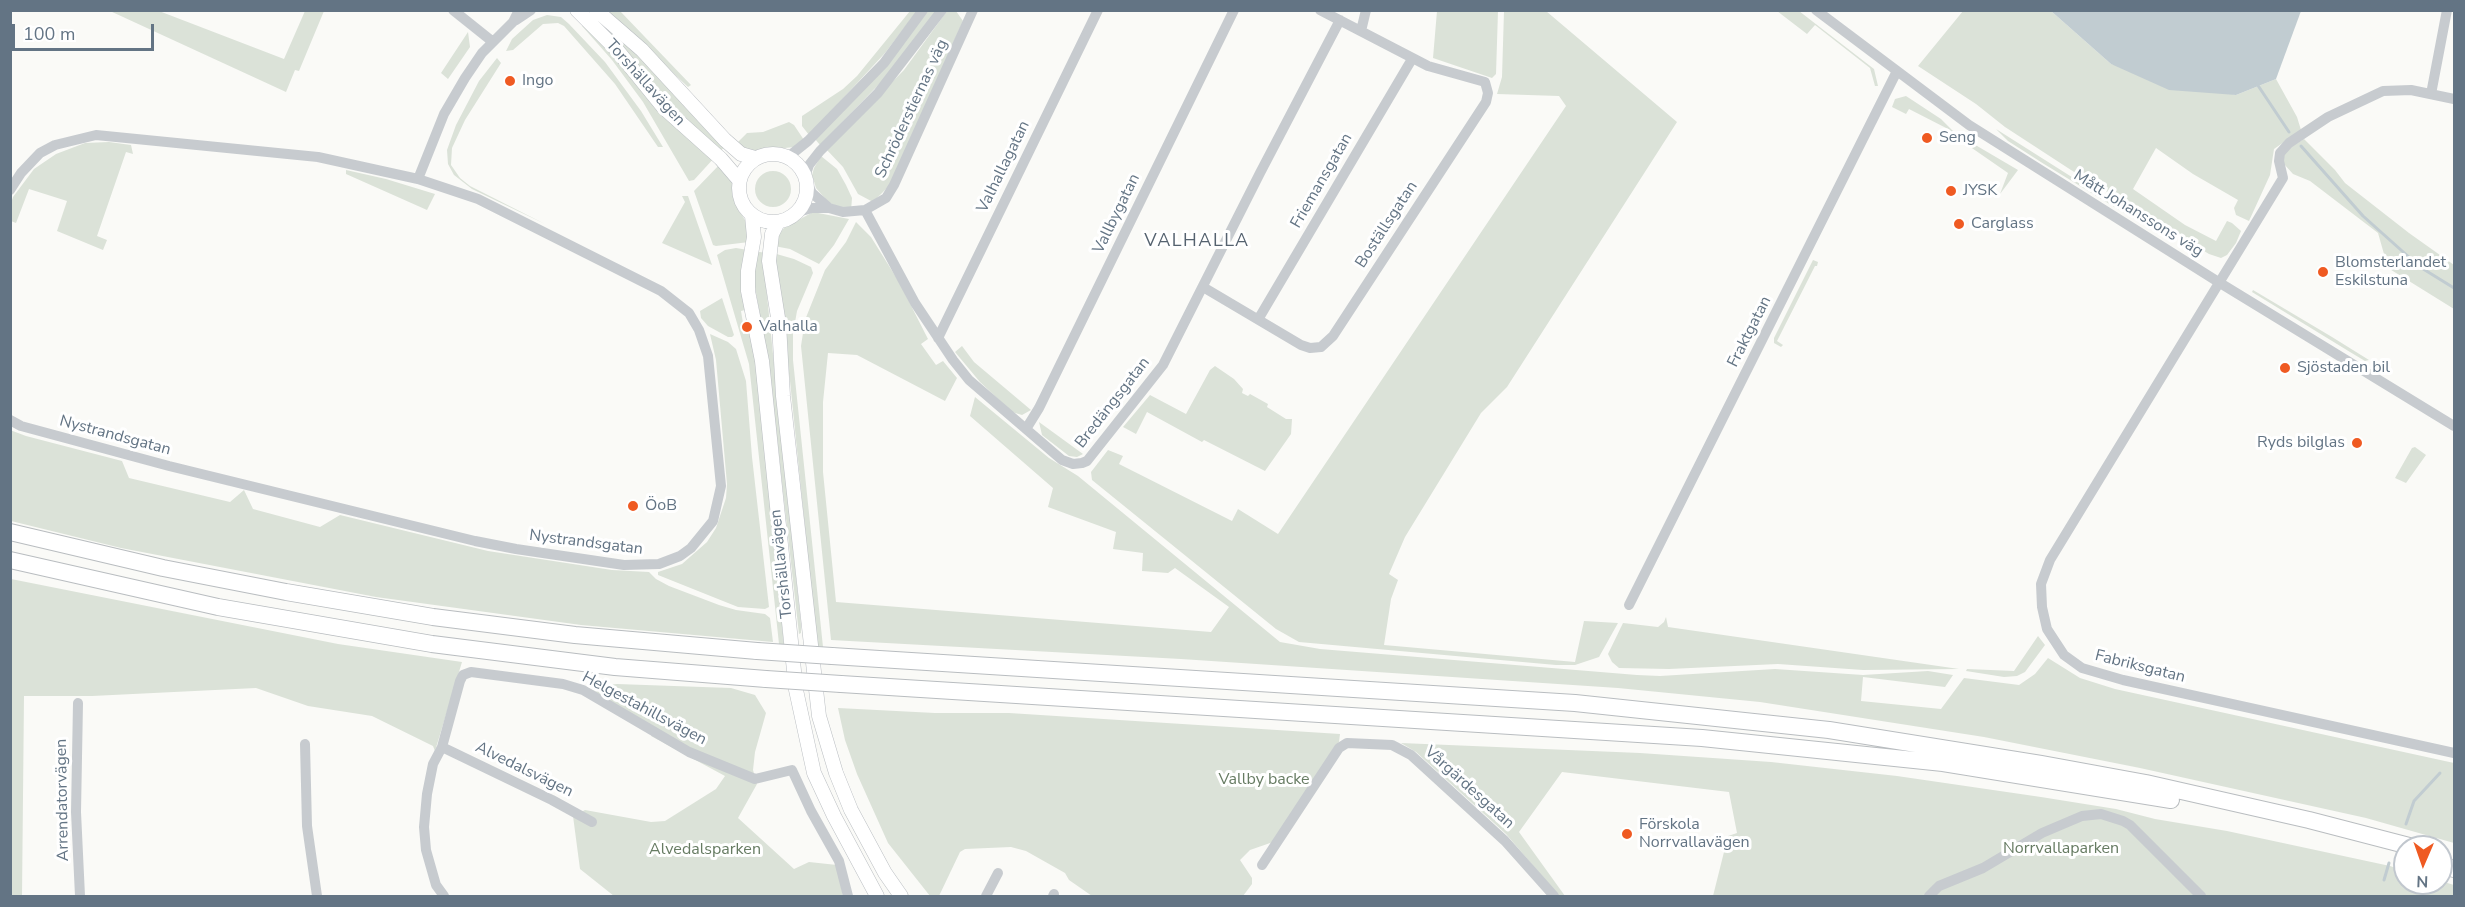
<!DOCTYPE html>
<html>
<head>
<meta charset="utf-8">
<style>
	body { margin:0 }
	#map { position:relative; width:2465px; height:907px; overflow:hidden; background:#fafaf7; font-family:"Nunito Sans",sans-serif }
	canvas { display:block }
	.frame { position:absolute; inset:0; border:12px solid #637484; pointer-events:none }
	.north { position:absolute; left:2393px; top:835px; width:60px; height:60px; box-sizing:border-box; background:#fff; border:2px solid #c1c7ce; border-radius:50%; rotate:182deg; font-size:16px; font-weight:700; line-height:24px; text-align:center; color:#637484 }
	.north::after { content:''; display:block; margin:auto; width:21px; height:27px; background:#ef5a22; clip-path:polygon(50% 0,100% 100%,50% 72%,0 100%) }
	.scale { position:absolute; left:12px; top:24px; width:142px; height:27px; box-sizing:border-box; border:3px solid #637484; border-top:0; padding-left:8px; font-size:18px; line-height:21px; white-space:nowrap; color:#637484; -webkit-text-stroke:4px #fff; paint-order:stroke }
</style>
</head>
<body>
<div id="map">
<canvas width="2465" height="907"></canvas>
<div class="frame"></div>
<div class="north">N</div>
<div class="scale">100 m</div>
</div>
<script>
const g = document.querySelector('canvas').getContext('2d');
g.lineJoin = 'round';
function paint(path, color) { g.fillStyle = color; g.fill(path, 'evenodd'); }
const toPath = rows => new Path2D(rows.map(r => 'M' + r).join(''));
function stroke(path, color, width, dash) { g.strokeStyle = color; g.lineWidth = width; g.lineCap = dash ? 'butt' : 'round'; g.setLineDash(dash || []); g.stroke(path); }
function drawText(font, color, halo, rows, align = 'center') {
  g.font = font + ' "Nunito Sans",sans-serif'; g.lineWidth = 6; g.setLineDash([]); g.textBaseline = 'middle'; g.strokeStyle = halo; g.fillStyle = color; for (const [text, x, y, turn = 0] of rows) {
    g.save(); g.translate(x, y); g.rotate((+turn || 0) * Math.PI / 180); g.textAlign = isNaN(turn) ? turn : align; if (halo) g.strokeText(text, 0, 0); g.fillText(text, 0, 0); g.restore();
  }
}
const green = toPath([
	[110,11,159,11,284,59,305,11,324,11,299,71,295,70,286,92],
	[599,11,620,11,691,85,688,87,654,55],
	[910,11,917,11,885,53,809,135,802,126,802,116,843,89,857,76],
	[928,11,936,11,887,76,820,145,815,139],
	[947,11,956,11,963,21,890,185,873,202,858,194,843,167,826,149,904,70],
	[1437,11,1498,11,1496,74,1492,78,1433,58],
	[1504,11,1546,11,1677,122,1507,387,1481,413,1405,537,1389,574,1398,580,1391,599,1384,645,1575,662,1584,621,1618,623,1599,657,1575,665,1556,665,1299,642,1276,629,1092,480,1091,472,1108,450,1123,456,1119,464,1232,521,1238,509,1278,534,1566,106,1559,96,1497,94,1502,77],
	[1777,11,1799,11,1874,69,1878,86,1875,86,1870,68,1815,25,1807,34],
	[1963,11,2051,11,2111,64,2236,95,2276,79,2297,117,2301,130,2274,149,2270,175,2249,221,2236,215,2234,208,2238,200,2193,174,2156,148,2133,189,2185,225,2216,241,2227,221,2232,223,2241,231,2236,243,2227,255,2221,258,2209,254,2071,170,2005,127,1976,104,1918,66],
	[594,14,658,70,725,146,720,152,684,120,590,17],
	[547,15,561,17,569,24,605,62,641,111,663,147,658,147,615,84,564,26,558,23,543,24,513,50,506,51,512,39,533,20],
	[585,23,715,157,694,180,689,181,643,102,612,60,582,26],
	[468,32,470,47,448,79,441,73],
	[497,58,501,63,465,120,452,148,451,165,460,178,470,186,545,224,472,189,454,175,448,164,447,150,456,125,479,81],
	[1906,96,1941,119,1955,133,2018,170,2000,194,2008,173,1956,137,1950,130,1909,109,1906,114,1892,107,1895,99],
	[789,122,794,125,804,140,794,147,757,151,748,150,736,144,747,133,763,132],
	[1996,129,2086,186,2174,240,2134,219,2044,164,2008,141],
	[2304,139,2335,170,2345,183,2409,233,2454,265,2454,309,2388,268,2378,233,2310,181,2293,174,2284,164,2284,154,2289,148],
	[109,142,131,145,133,154,126,152,97,236,107,240,103,250,57,231,67,201,29,189,16,223,11,221,11,203,13,197,34,169,56,154,85,143],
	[821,156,837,169,846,185,852,198,851,211,829,203,816,188,812,175,814,168],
	[721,163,731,177,735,204,748,225,749,242,716,246,713,245,694,191],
	[346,170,386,179,435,194,427,210,346,174],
	'755 189a18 18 0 1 1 36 0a18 18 0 1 1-36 0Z',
	[682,196,688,196,712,265,662,243,685,202],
	[813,212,849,219,834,245,819,264,790,249,774,246,779,234,784,228],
	[856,222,871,237,899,282,928,339,921,344,936,365,943,361,957,378,945,401,857,355,828,353,823,402,823,472,836,602,1211,632,1229,607,1175,568,1168,573,1142,571,1143,553,1113,549,1116,532,1048,507,1053,488,970,416,975,397,1049,458,1078,476,1280,642,1320,649,1637,675,1660,676,1775,669,1863,675,1928,671,1953,675,1945,687,1863,677,1861,701,1941,709,1964,678,2019,685,2035,674,2048,658,2080,678,2115,689,2454,763,2454,843,2366,818,2140,768,1984,737,1760,702,1618,688,1181,659,831,640,801,346,805,320,825,270,846,242],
	[736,248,748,250,741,284,745,310,741,311,743,323,741,323,743,334,750,333,756,362,784,644,779,644,749,364,717,255,725,250],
	[755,251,765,253,764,267,801,624,801,633,799,634,769,367,754,281],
	[773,253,794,259,811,267,813,273,797,311,793,334,793,360,823,647,817,646,790,381],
	[1813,260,1818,262,1817,266,1815,266,1777,341,1783,345,1781,347,1774,343,1774,338],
	[2253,290,2332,337,2369,360,2365,361,2350,352,2252,292],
	[722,298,734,335,732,337,728,337,708,326,701,318,700,311],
	[710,334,728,342,736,349,746,381,752,457,769,607,765,609,738,607,658,575,658,572,682,564,707,542,716,528,726,498,727,484,716,360],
	[962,346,974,362,1031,410,1022,415,1012,412,980,382,955,352],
	[1215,366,1234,379,1243,389,1242,393,1248,396,1250,394,1268,404,1267,407,1286,419,1292,419,1291,434,1265,471,1204,440,1202,442,1147,412,1136,434,1123,427,1150,395,1186,414,1210,370],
	[1039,422,1083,454,1077,457,1069,456,1042,435],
	[10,430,26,436,122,461,129,478,230,502,244,490,253,509,320,527,340,515,488,551,612,570,649,572,656,579,669,586,719,605,736,610,765,614,770,618,773,642,581,625,376,597,121,548,11,521],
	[2415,447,2426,455,2406,483,2395,478,2412,448],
	[11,579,338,644,462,662,435,751,433,746,372,716,308,706,256,688,92,696,24,696,22,896,11,896],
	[1666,617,1668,627,1959,669,1863,670,1778,664,1669,669,1619,668,1612,662,1608,654,1623,623,1658,627,1664,622],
	[2038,636,2045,645,2025,672,2017,676,2004,677,1966,671,1967,669,2014,671],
	[617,684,731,688,755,695,766,713,755,752,753,770,757,784,738,818,794,869,809,862,837,865,843,896,614,896,580,869,573,816,585,810,651,822,665,821,716,789,725,776,651,736,652,730,590,694,597,686],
	[838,708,935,713,1009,713,1340,734,1339,742,1273,842,1250,850,1240,860,1252,878,1252,884,1243,896,1092,896,1069,880,1065,873,1026,851,1011,847,965,849,960,852,939,896,930,896,888,843,857,774,845,740],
	[1401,743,1640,753,1771,762,1897,776,2041,797,2116,809,2155,819,2227,831,2390,866,2405,871,2405,883,2441,881,2454,885,2454,896,1713,896,1728,836,1737,833,1729,792,1562,772,1519,832,1565,896,1559,896,1506,834,1416,752]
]);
const water = toPath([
	[2051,11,2301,11,2276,79,2236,95,2169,90,2111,64]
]);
const stream = toPath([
	[2257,84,2289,132],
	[2301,146,2363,216,2420,267,2454,288],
	[2406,824,2414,801,2440,773],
	[2384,880,2389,863]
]);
const minor = toPath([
	[453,10,493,42],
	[1816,10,1969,125,2220,283,2454,426],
	[516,20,531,10],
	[1361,31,1366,10],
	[2431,94,2447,10],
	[2454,99,2411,90,2383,91,2328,117,2289,143,2280,153,2279,161,2283,178,2050,560,2041,584,2042,607,2047,629,2064,655,2082,668,2123,680,2454,753],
	[788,157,808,141,884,63,923,10],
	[805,177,809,165,820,151,878,93,942,10],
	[418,179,444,114,465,78,482,53,513,22,519,10],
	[807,183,812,193,829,208],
	[10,190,21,173,40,153,55,145,96,135,318,157,418,179,478,199,661,291,689,313,699,330,708,356,721,486,713,521,691,548,680,556,659,564,624,565,516,549,475,541,169,466,21,426,10,420],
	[865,210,886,198,894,185,973,10],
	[798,212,812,208,829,208,843,212,865,210,915,303,953,360,969,380,1062,460,1073,464,1082,463,1087,461,1163,365,1260,173,1340,20],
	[1203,287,1301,345,1310,348,1321,347,1333,336,1486,102,1488,93,1485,82,1428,66,1320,10],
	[1259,318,1412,59],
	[938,338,1098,10],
	[1026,429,1039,408,1234,10],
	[1629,605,1897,71],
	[78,703,76,812,80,896],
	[305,744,307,826,317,896],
	[442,747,552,800,592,822],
	[1262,865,1339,748,1347,743,1392,745,1411,755,1505,841,1554,896],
	[444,896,436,885,426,850,424,827,427,794,433,764,442,747,460,681,463,675,471,672,563,684,583,690,689,752,755,779,792,770,811,811,839,861,848,896],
	[986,896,998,873],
	[1053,896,1054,894],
	[1929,896,1939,886,1983,868,2042,833,2082,816,2101,814,2123,821,2130,825,2201,896]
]);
const major = toPath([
	[577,10,617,50,664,108,721,159,739,180],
	[596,10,642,50,725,140,741,154,755,158],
	'739 188a34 34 0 1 1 68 0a34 34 0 1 1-68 0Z',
	[752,216,754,237,748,271,748,291,762,361,796,690,814,773,834,816,877,896],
	[778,222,772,234,769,261,779,324,783,396,819,716,836,773,851,810,885,873,901,896]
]);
const highway = toPath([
	[10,532,163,568,286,592,433,617,575,635,757,651],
	[10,560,218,607,432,644,615,667,766,679],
	[832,656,1575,703,1829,730,2041,764,2146,783,2309,820,2413,847],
	[841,684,1702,738,1943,763,2171,800],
	[2441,865,2454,869]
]);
const highwayBridge = toPath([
	[757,651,832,656],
	[766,679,841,684]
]);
const markers = [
	[510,81,6,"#ef5a22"],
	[1927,138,6,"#ef5a22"],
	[1951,191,6,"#ef5a22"],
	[1959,224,6,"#ef5a22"],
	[2323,272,6,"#ef5a22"],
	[747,327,6,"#ef5a22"],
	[2285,368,6,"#ef5a22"],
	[2357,443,6,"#ef5a22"],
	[633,506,6,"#ef5a22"],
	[1627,834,6,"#ef5a22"]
];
const poiNames = [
	["Ingo",522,81],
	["Seng",1939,138],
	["JYSK",1963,191],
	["Carglass",1971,224],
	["Blomsterlandet",2335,263],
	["Eskilstuna",2335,281],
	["Valhalla",759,327],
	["Sjöstaden bil",2297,368],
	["Ryds bilglas",2345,443,"right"],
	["ÖoB",645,506],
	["Förskola",1639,825],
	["Norrvallavägen",1639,843]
];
const streetNames = [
	["Torshällavägen",645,83,48],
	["Schröderstiernas väg",912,109,-65],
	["Valhallagatan",1004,167,-64],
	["Friemansgatan",1322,181,-60],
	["Vallbygatan",1117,214,-64],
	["Mått Johanssons väg",2138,214,32],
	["Boställsgatan",1387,225,-57],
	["Fraktgatan",1750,332,-63],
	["Bredängsgatan",1113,403,-52],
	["Nystrandsgatan",115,436,15],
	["Nystrandsgatan",586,543,7],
	["Torshällavägen",782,564,-96],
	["Fabriksgatan",2140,667,14],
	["Helgestahillsvägen",644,709,28],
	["Alvedalsvägen",524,770,26],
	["Vårgärdesgatan",1469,788,42],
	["Arrendatorvägen",63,800,-91]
];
const parkNames = [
	["Vallby backe",1264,780],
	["Norrvallaparken",2061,849],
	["Alvedalsparken",705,850]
];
const neighbourhoodNames = [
	["VALHALLA",1197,242]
];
paint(green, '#dbe2d8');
paint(water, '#c1ccd1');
stroke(stream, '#c1ccd1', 3);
stroke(major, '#babec2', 15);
stroke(highway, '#b9bdc0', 18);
stroke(minor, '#c7cbcf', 10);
stroke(major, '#fff', 14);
stroke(highway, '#fff', 16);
stroke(highwayBridge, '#b9bdc0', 18, []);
stroke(highwayBridge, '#fff', 16);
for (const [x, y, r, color] of markers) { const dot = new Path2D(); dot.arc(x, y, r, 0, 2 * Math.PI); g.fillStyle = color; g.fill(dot); stroke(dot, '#fff', 2); }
drawText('16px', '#637484', '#fff', poiNames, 'left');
drawText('16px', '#637484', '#fff', streetNames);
drawText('16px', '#667b62', '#fff', parkNames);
g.letterSpacing = '1.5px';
drawText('18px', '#55626f', '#fff', neighbourhoodNames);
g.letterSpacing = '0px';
</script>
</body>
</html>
